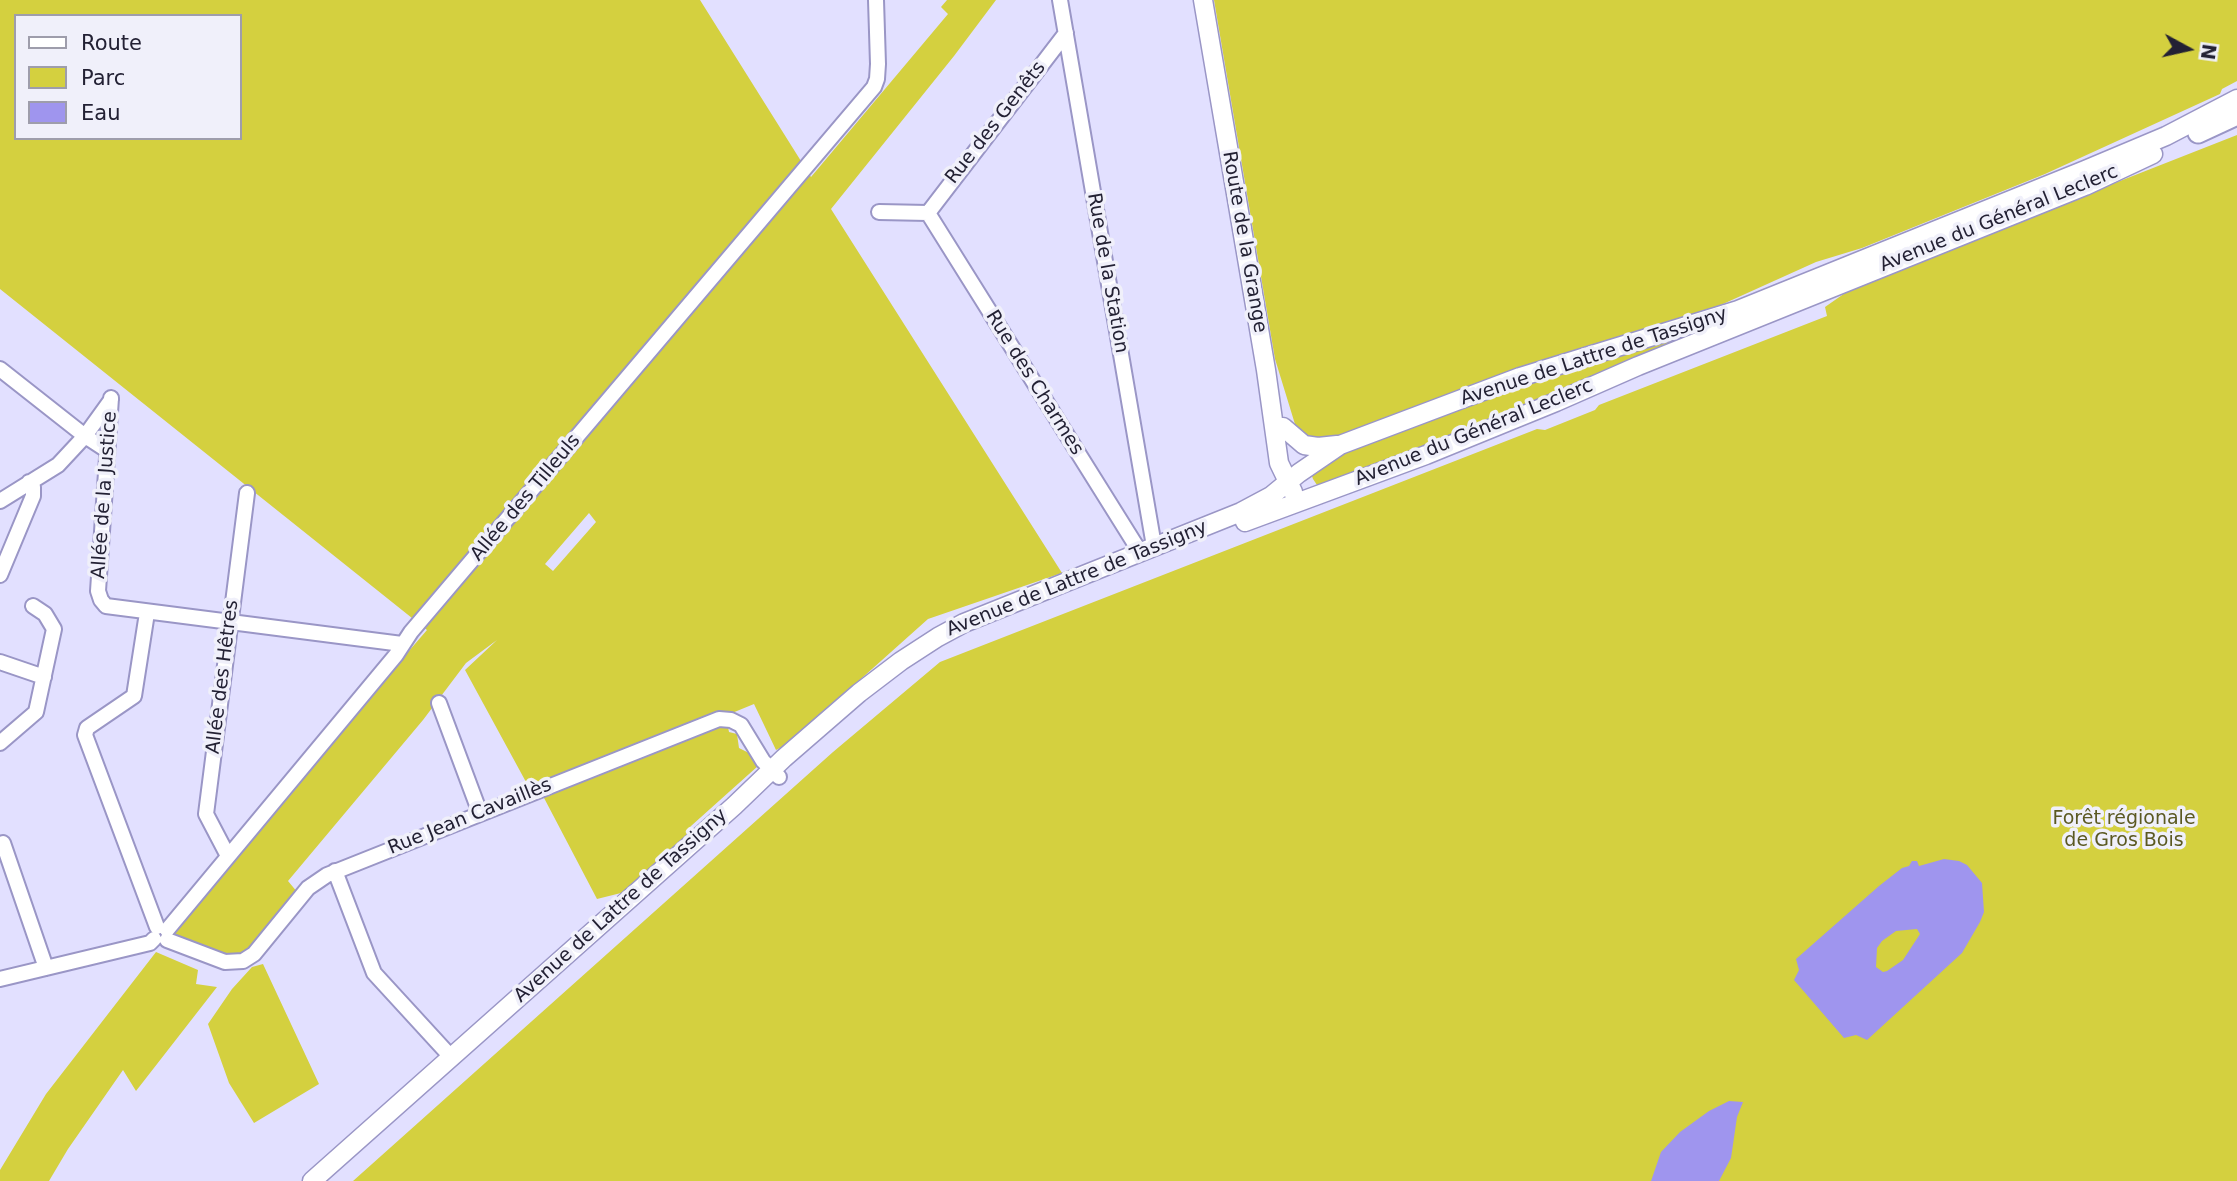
<!DOCTYPE html>
<html>
<head>
<meta charset="utf-8">
<style>
	body { margin:0 }
	#map { position:relative; width:2237px; height:1181px; overflow:hidden; background:#e2e0ff; font-family:"DejaVu Sans",sans-serif }
	canvas { display:block }
	.legend { position:absolute; left:14px; top:14px; width:228px; height:126px; box-sizing:border-box; background:#f0f0fa; border:2px solid #9e9dab; margin:0; padding:9px 12px; list-style:none; font-size:21px; color:#232134 }
	.legend li { display:flex; align-items:center; gap:14px; height:35px }
	.legend b { width:35px; border:2px solid #9e9dab }
	.north { position:absolute; left:2153px; top:14px; width:70px; height:70px; -webkit-text-stroke:5px #f0f0fa; paint-order:stroke; rotate:98deg; font-size:19px; font-weight:700; line-height:28px; text-align:center; color:#232134 }
	.north::after { content:''; display:block; margin:auto; width:24px; height:32px; background:#232134; clip-path:polygon(50% 0,100% 100%,50% 72%,0 100%) }
</style>
</head>
<body>
<div id="map">
<canvas width="2237" height="1181"></canvas>
<ul class="legend">
<li><b style="height:9px;background:#fff"></b>Route</li>
<li><b style="height:19px;background:#d4d03f"></b>Parc</li>
<li><b style="height:19px;background:#9f95ee"></b>Eau</li>
</ul>
<div class="north">N</div>
</div>
<script>
const g = document.querySelector('canvas').getContext('2d');
g.lineJoin = 'round';
function paint(path, color) { g.fillStyle = color; g.fill(path, 'evenodd'); }
const toPath = rows => new Path2D(rows.map(r => 'M' + r).join(''));
function stroke(path, color, width, dash) { g.strokeStyle = color; g.lineWidth = width; g.lineCap = dash ? 'butt' : 'round'; g.setLineDash(dash || []); g.stroke(path); }
function drawText(font, color, halo, rows, align = 'center') {
  g.font = font + ' "DejaVu Sans",sans-serif'; g.lineWidth = 7; g.setLineDash([]); g.textBaseline = 'middle'; g.strokeStyle = halo; g.fillStyle = color; for (const [text, x, y, turn = 0] of rows) {
    g.save(); g.translate(x, y); g.rotate((+turn || 0) * Math.PI / 180); g.textAlign = isNaN(turn) ? turn : align; if (halo) g.strokeText(text, 0, 0); g.fillText(text, 0, 0); g.restore();
  }
}
const green = toPath([
	[0,0,700,0,811,177,948,14,941,7,947,0,996,0,954,56,831,209,1062,573,928,619,788,744,776,750,754,704,732,713,727,722,729,732,737,734,739,748,749,753,758,766,691,826,683,841,629,891,597,899,543,796,532,793,465,670,497,640,466,663,423,720,288,881,298,893,257,945,235,959,175,939,173,931,294,791,346,724,427,630,0,289],
	[16,16,240,16,240,138,16,138],
	[589,513,596,522,553,571,545,564],
	[1214,0,2237,0,2237,81,2222,89,2220,94,2045,174,1862,248,1816,262,1723,304,1331,438,1309,440,1298,434,1275,359],
	[2237,135,2237,1181,353,1181,833,752,940,662,1537,429,1545,430,1595,410,1599,405,1827,316,1825,307,1858,284],
	[1756,310,1594,379,1319,488,1313,479,1311,473,1331,459,1540,376],
	[156,952,198,970,196,984,217,987,136,1091,123,1070,68,1149,49,1181,0,1181,0,1170,46,1094],
	[263,964,319,1084,254,1123,229,1083,208,1024,232,989,252,967]
]);
const water = toPath([
	[1944,859,1959,861,1967,865,1982,883,1984,912,1980,922,1962,953,1867,1040,1856,1035,1844,1038,1794,980,1799,970,1796,959,1879,886,1902,868,1909,866,1912,861,1917,861,1919,866],
	[1917,929,1920,934,1903,960,1887,971,1883,972,1876,967,1877,948,1882,941,1896,931],
	[1729,1101,1743,1102,1737,1117,1731,1158,1719,1181,1651,1181,1661,1152,1680,1132,1709,1111]
]);
const minor = toPath([
	[1060,0,1154,546],
	[879,212,928,213],
	[928,213,1140,552],
	[928,213,1066,33],
	[0,369,85,436,108,451],
	[111,398,98,591,101,600,106,606,402,644],
	[0,501,58,465,85,436,111,400],
	[0,575,33,496,33,487,29,482],
	[147,613,134,696,87,728,85,735,157,927],
	[0,662,44,677],
	[439,703,480,813],
	[0,743,36,712,54,629,45,614,33,606],
	[3,843,46,968],
	[228,856,206,814,247,493],
	[335,871,374,973,452,1058],
	[167,930,396,655,411,632,874,87,877,79,878,64,876,0],
	[167,940,225,962,243,961,254,954,308,888,327,875,719,719,731,720,741,725,763,761,779,777],
	[0,979,150,943,154,939]
]);
const major = toPath([
	[1203,0,1266,370,1279,463,1293,492],
	[1283,427,1304,445,1318,447,1337,445],
	[1245,522,1426,455,1556,402,1638,366,2085,186,2153,154],
	[312,1181,734,806,784,758,859,693,901,661,938,637,964,623,1241,512,1271,496,1299,473,1340,445,1520,377,1738,310,2085,170,2166,136,2237,99]
]);
const highway = toPath([
	[2198,133,2237,115]
]);
const streetNames = [
	["Rue des Genêts",996,123,-52],
	["Avenue du Général Leclerc",1999,219,-22],
	["Route de la Grange",1244,242,80],
	["Rue de la Station",1107,273,80],
	["Avenue de Lattre de Tassigny",1594,357,-18],
	["Rue des Charmes",1034,383,58],
	["Avenue du Général Leclerc",1474,433,-22],
	["Allée de la Justice",105,495,-86],
	["Allée des Tilleuls",526,498,-50],
	["Avenue de Lattre de Tassigny",1077,579,-22],
	["Allée des Hêtres",223,677,-83],
	["Rue Jean Cavaillès",470,817,-22],
	["Avenue de Lattre de Tassigny",621,906,-42]
];
const parkNames = [
	["Forêt régionale",2124,819],
	["de Gros Bois",2124,841]
];
paint(green, '#d4d03f');
paint(water, '#9f95ee');
stroke(minor, '#9a96c6', 18);
stroke(major, '#9a96c6', 21);
stroke(highway, '#9a96c6', 23);
stroke(minor, '#fff', 14);
stroke(major, '#fff', 18);
stroke(highway, '#fff', 19);
drawText('19px', '#232134', '#f0f0fa', streetNames);
drawText('19px', '#5b5922', '#f0f0fa', parkNames);
</script>
</body>
</html>
